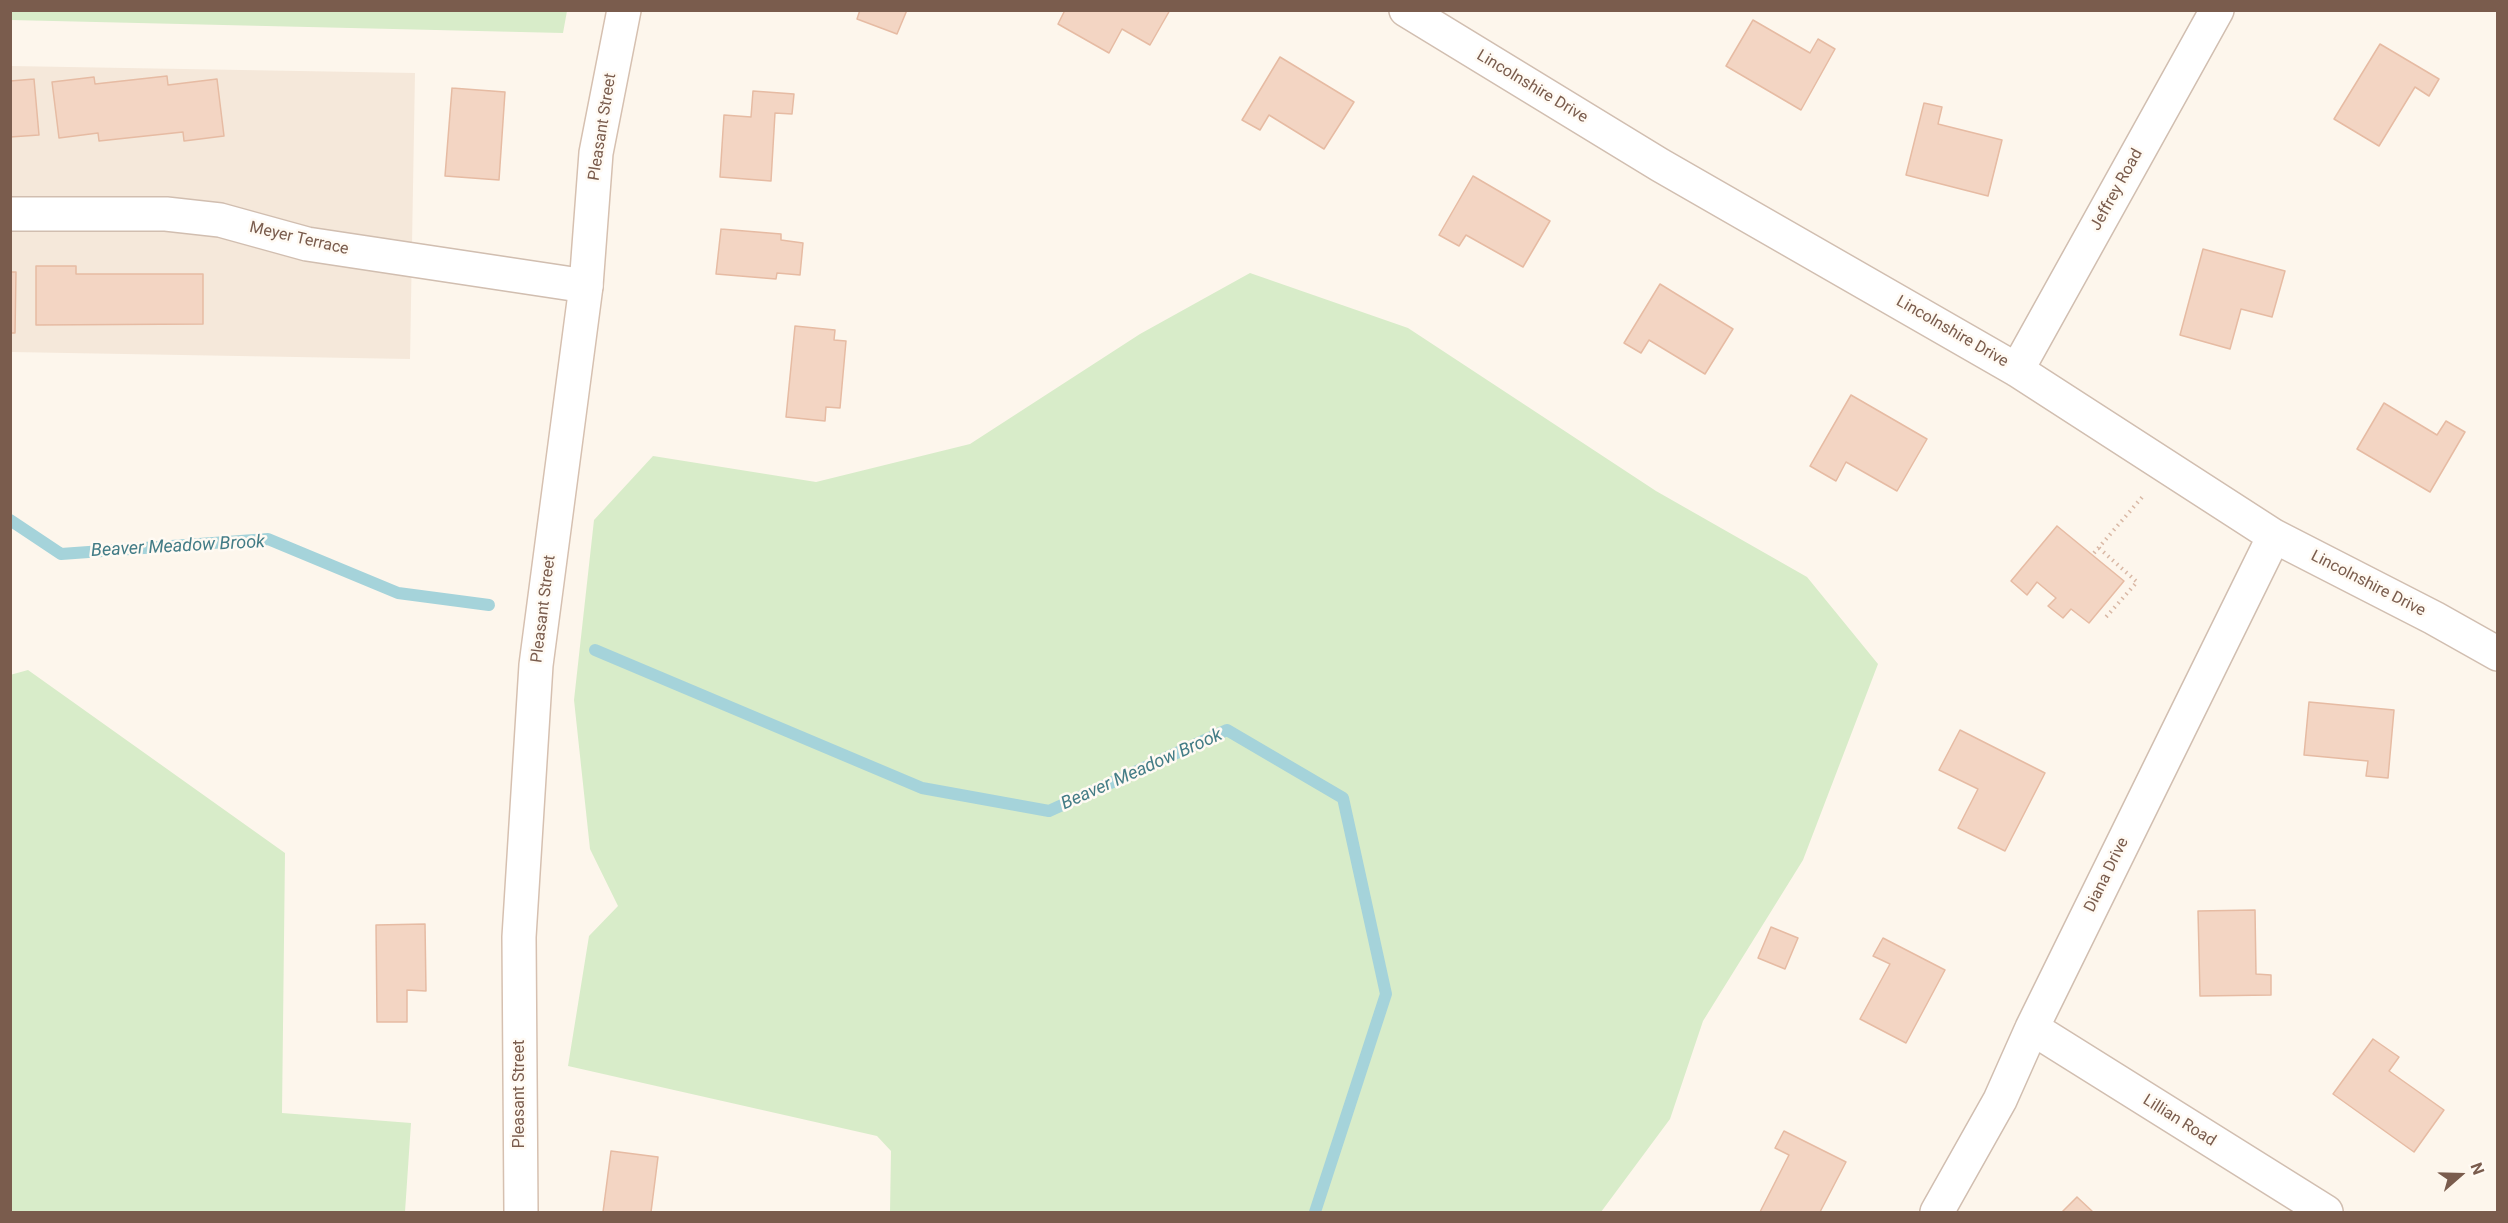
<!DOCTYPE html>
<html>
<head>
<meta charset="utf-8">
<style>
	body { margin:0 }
	#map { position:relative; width:2508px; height:1223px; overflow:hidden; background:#fdf6ec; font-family:Roboto,sans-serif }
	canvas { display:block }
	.frame { position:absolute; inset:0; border:12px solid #7a5c4d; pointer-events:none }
	.north { position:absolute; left:2430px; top:1145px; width:60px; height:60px; -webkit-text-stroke:4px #fffaf3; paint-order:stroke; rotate:70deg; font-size:16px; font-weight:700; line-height:24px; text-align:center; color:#7a5c4d }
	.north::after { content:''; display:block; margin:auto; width:21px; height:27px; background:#7a5c4d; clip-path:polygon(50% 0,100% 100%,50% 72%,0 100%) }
</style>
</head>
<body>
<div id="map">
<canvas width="2508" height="1223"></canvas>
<div class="frame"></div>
<div class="north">N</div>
</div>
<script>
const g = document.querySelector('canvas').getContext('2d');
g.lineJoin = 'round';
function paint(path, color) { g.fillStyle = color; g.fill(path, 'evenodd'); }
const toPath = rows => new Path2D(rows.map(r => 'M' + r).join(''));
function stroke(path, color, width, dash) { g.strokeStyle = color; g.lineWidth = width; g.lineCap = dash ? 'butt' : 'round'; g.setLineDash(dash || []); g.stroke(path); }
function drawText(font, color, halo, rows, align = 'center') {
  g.font = font + ' Roboto,sans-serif'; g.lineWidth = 5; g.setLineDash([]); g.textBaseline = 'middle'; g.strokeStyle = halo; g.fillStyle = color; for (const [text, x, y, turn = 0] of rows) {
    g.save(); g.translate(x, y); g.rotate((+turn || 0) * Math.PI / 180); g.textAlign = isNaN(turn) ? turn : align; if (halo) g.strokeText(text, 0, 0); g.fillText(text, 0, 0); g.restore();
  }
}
const residential = toPath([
	[11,66,415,73,410,359,11,352]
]);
const green = toPath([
	[11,10,567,10,567,11,563,33,11,20],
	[1250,273,1408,328,1656,491,1807,577,1878,664,1803,860,1703,1021,1670,1119,1601,1212,890,1212,891,1151,877,1136,568,1066,589,936,618,906,590,849,574,700,594,520,653,456,816,482,970,444,1140,334],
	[28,670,285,853,282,1113,411,1123,405,1212,11,1212,10,675]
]);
const stream = toPath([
	[10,520,61,554,268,539,398,593,489,605],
	[595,650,922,788,1049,811,1227,730,1343,798,1386,994,1315,1212]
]);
const building = toPath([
	[860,10,907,10,897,34,857,19,860,10],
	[1065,10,1170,10,1150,45,1122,29,1109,53,1058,24,1065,10],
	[1753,20,1810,53,1818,39,1835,49,1801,110,1726,66,1753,20],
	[2380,44,2439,79,2429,96,2415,87,2379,146,2334,119,2380,44],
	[1280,57,1354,102,1324,149,1269,115,1260,130,1242,120,1280,57],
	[167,76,168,85,217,79,224,136,184,141,183,132,99,141,98,133,59,138,52,82,94,77,95,84,167,76],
	[34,79,39,135,10,137,10,81,34,79],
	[452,88,505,92,499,180,445,176,452,88],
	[753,91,794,94,792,114,775,113,771,181,720,177,724,115,751,117,753,91],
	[1924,103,1942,107,1938,124,2002,140,1988,196,1906,175,1924,103],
	[1473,176,1550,221,1523,267,1466,235,1459,246,1439,235,1473,176],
	[721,229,781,234,781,240,803,243,800,275,777,273,776,279,716,274,721,229],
	[2203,249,2285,271,2272,317,2241,309,2230,349,2180,335,2203,249],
	[36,266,76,266,76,274,203,274,203,324,36,325,36,266],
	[10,272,16,272,15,333,10,333,10,272],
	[1660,284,1733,329,1705,374,1649,340,1641,353,1624,343,1660,284],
	[795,326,835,330,834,340,846,341,840,408,826,407,825,421,786,417,795,326],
	[1851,395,1927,439,1897,491,1846,462,1836,481,1810,466,1851,395],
	[2384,403,2437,435,2446,421,2465,432,2430,492,2357,449,2384,403],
	[2057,526,2124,581,2089,623,2071,609,2063,618,2048,606,2056,598,2037,582,2027,595,2011,581,2057,526],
	[2309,702,2394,710,2388,778,2366,776,2368,761,2304,755,2309,702],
	[1960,730,2045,773,2005,851,1958,828,1978,789,1939,770,1960,730],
	[2255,910,2256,974,2271,975,2271,995,2200,996,2198,911,2255,910],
	[425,924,426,991,407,990,407,1022,377,1022,376,925,425,924],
	[1771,927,1798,938,1785,969,1758,958,1771,927],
	[1883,938,1945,970,1906,1043,1860,1019,1890,964,1873,956,1883,938],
	[2373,1039,2399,1057,2389,1071,2444,1110,2414,1152,2333,1094,2373,1039],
	[1784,1131,1846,1162,1820,1212,1760,1212,1789,1155,1775,1148,1784,1131],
	[611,1151,658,1157,651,1212,603,1212,611,1151],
	[2077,1197,2093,1212,2062,1212,2077,1197]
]);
const path = toPath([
	[2099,548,2137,582,2106,617],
	[2094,553,2144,495]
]);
const street = toPath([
	[1406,10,1660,165,2017,370,2274,536,2434,618,2498,654],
	[10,214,166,214,220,220,307,244,586,286],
	[2017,370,2217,10],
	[2032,1028,2326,1212],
	[1937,1212,2000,1100,2032,1028,2274,536]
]);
const secondary = toPath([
	[521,1212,519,937,536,665,586,286,596,153,624,10]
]);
const streetNames = [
	["Lincolnshire Drive",1532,87,31],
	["Pleasant Street",603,127,-81],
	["Jeffrey Road",2117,190,-61],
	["Meyer Terrace",299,239,13],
	["Lincolnshire Drive",1952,332,30],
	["Lincolnshire Drive",2368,584,27],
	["Pleasant Street",544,609,-83],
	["Diana Drive",2107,875,-64],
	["Pleasant Street",520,1094,-90],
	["Lillian Road",2179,1121,32]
];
const waterNames = [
	["Beaver Meadow Brook",178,547,-3],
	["Beaver Meadow Brook",1142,770,-24]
];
paint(residential, '#f5e8da');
paint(green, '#d8ecc9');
stroke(stream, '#a5d3da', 12);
paint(building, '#f3d5c3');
stroke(building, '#e6bba3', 1.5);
stroke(street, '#d1beb0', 36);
stroke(secondary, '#d6c0b0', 36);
stroke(path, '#d9b8a5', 4, [1.5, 4.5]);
stroke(street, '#fff', 33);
stroke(secondary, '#fff', 33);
drawText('16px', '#7a5c4d', '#fffaf3', streetNames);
drawText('italic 18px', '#437c86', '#fffaf3', waterNames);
</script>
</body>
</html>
